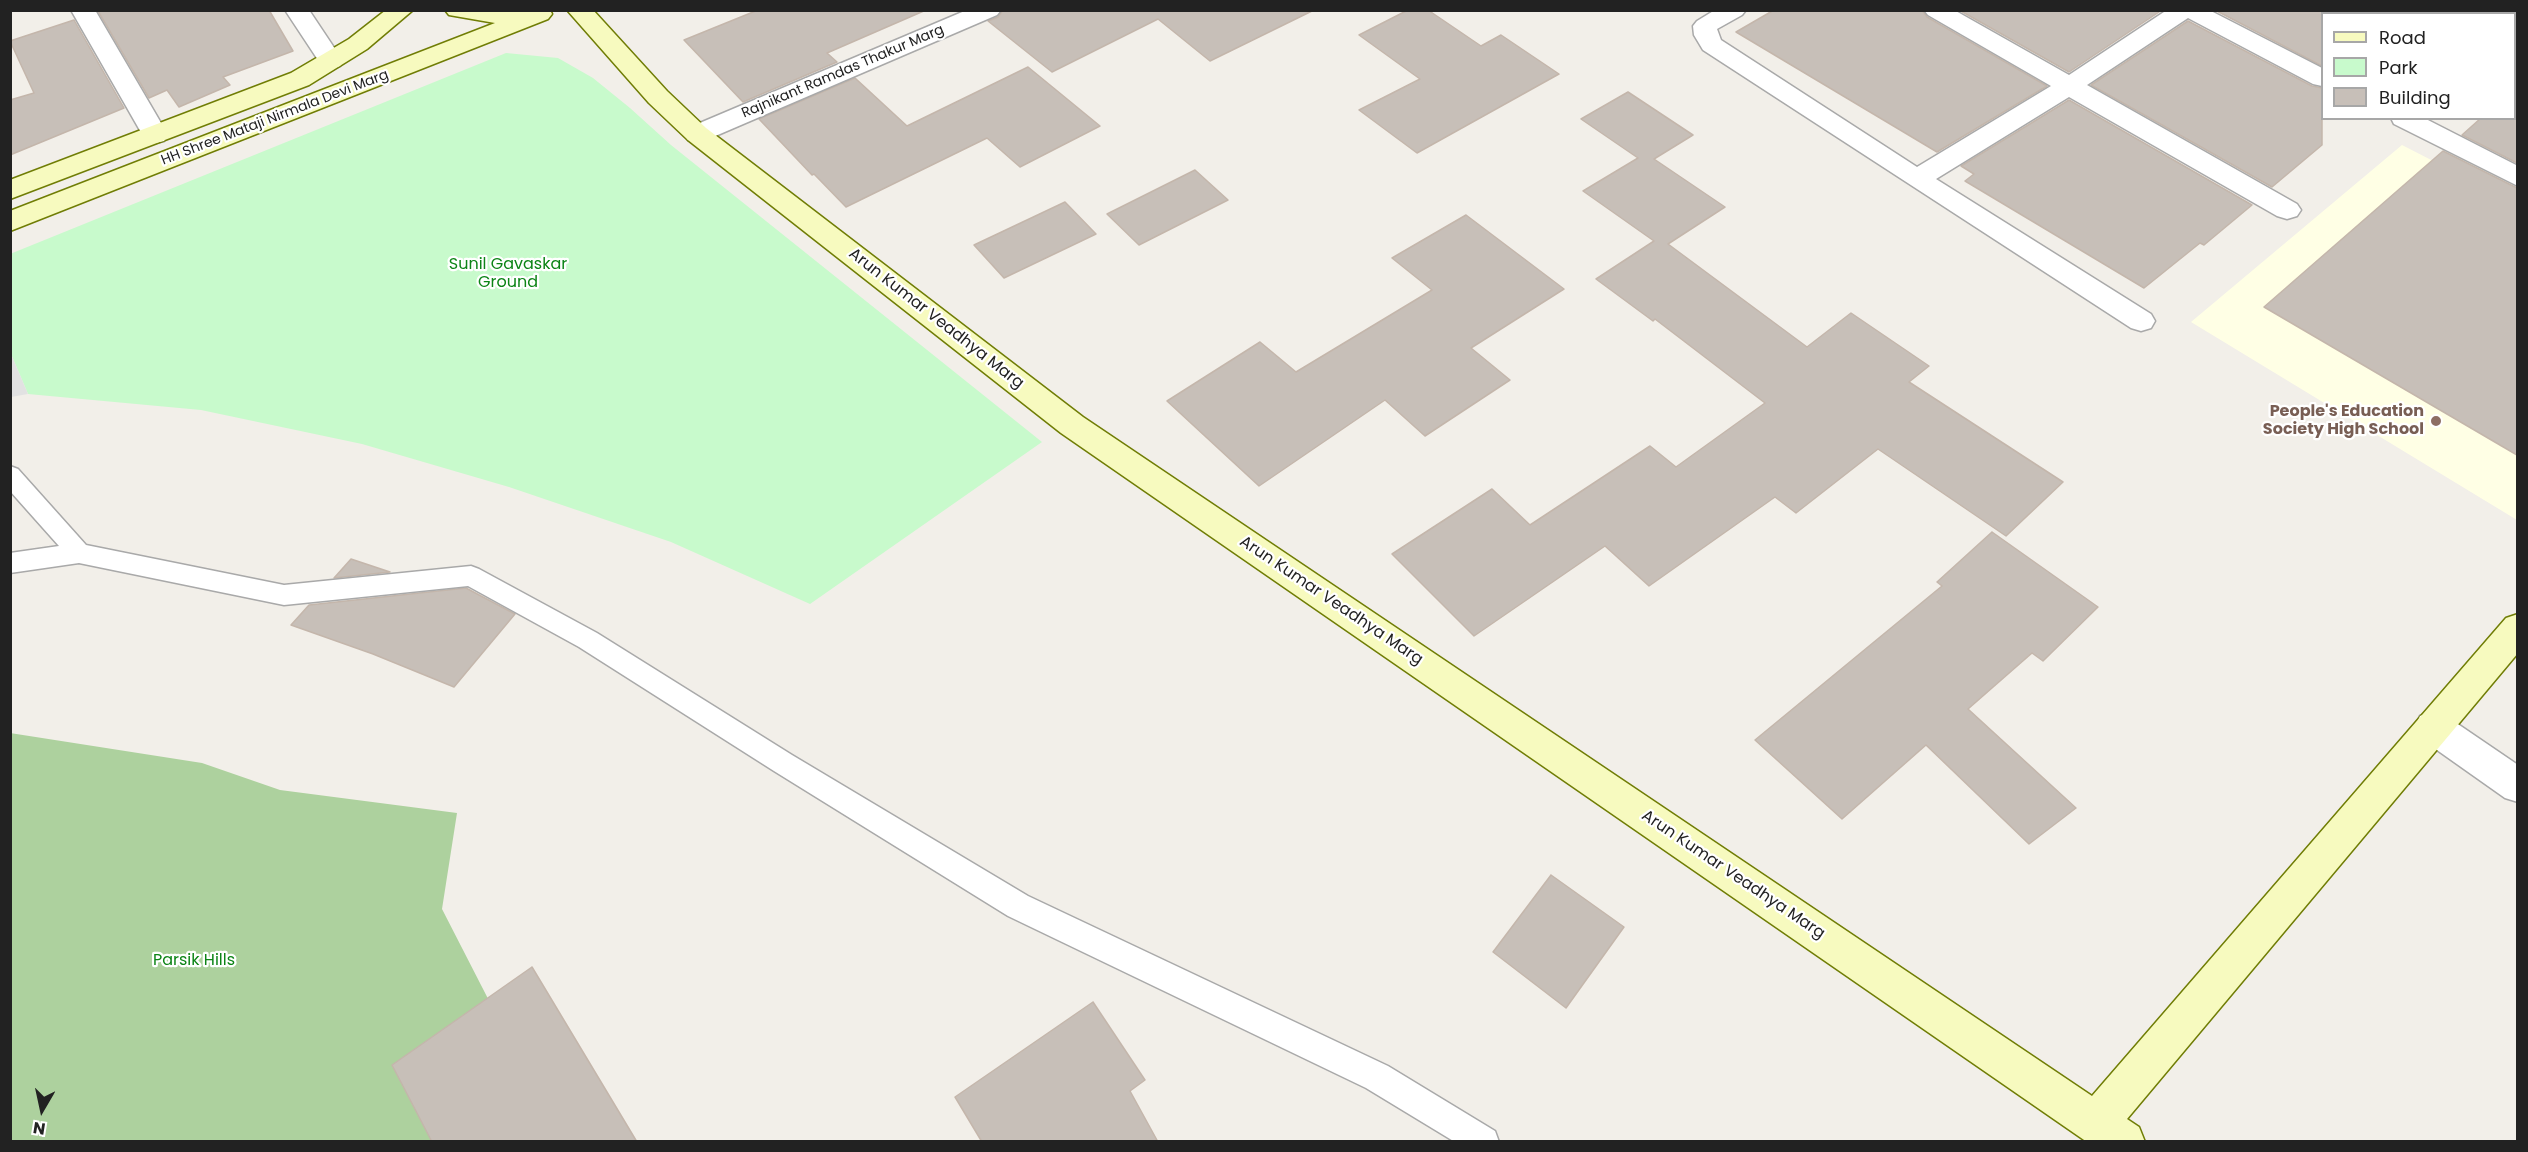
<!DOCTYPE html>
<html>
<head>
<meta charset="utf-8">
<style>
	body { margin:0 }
	#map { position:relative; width:2528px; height:1152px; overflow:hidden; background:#f2efe9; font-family:Poppins,sans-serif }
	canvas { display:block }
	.frame { position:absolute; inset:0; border:12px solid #222; pointer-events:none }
	.legend { position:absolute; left:2321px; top:12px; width:195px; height:108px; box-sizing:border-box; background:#fff; border:2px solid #a7a7a7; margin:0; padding:8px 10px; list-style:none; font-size:18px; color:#222 }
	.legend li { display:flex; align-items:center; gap:12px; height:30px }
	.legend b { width:30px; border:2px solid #a7a7a7 }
	.north { position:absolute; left:12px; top:1080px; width:60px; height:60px; -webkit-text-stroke:4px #fff; paint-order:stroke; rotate:189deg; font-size:16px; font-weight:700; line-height:24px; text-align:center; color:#222 }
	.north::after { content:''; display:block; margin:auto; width:21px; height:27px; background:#222; clip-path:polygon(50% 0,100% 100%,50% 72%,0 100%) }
</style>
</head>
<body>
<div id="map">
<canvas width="2528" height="1152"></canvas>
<div class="frame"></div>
<ul class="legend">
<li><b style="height:8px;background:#f7fabf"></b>Road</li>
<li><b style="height:16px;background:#c8facc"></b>Park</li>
<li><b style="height:16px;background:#c7bfb8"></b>Building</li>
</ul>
<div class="north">N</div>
</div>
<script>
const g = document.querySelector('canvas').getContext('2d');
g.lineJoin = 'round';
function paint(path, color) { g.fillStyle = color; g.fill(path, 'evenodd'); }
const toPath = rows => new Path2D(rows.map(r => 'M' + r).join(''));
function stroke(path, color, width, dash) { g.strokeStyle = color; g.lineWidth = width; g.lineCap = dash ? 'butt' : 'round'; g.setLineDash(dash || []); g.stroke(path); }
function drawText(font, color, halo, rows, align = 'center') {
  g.font = font + ' Poppins,sans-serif'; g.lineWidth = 4.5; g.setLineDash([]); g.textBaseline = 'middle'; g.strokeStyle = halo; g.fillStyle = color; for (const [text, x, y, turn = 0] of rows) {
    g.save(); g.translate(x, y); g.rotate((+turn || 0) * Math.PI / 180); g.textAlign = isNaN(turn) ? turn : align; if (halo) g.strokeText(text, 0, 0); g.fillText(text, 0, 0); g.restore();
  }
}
const education = toPath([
	[2402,145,2517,204,2517,520,2191,322]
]);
const forest = toPath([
	[10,733,202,763,280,790,457,813,442,909,502,1026,467,1141,11,1141]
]);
const park = toPath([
	[506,53,558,58,593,78,630,108,671,145,1042,442,810,604,671,542,509,487,362,444,201,410,28,394,11,354,10,254]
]);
const parking = toPath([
	[11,354,28,394,11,397]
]);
const building = toPath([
	[269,10,293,51,223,77,230,85,179,107,167,90,149,98,98,11,269,10],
	[758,10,926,10,827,53,837,62,743,102,684,40,758,10],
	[1003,10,1314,10,1210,61,1158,19,1052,72,988,21,998,17,1003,10],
	[1408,10,1428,10,1481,46,1501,35,1559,74,1417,153,1359,110,1420,79,1359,35,1408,10],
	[1774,10,1922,10,1927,17,2047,86,1937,152,1736,32,1774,10],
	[1959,10,2162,10,2069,72,1959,10],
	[2215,10,2322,10,2322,66,2215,10],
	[74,20,124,108,10,155,10,100,34,93,10,41,74,20],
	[2188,21,2312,86,2322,88,2322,145,2272,187,2091,85,2188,21],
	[1028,67,1100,126,1020,167,987,138,846,207,814,174,812,175,759,119,855,78,907,126,1028,67],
	[1628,92,1693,135,1654,159,1725,207,1668,244,1807,347,1851,313,1929,366,1909,382,2063,482,2006,536,1878,449,1796,513,1775,497,1649,586,1605,546,1474,636,1392,554,1492,489,1530,525,1650,446,1676,467,1765,403,1655,319,1653,321,1596,279,1654,241,1583,191,1638,158,1581,119,1628,92],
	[2069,100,2252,205,2204,245,2200,243,2144,288,1965,181,1974,174,1961,166,2069,100],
	[2481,118,2517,118,2517,163,2462,135,2481,118],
	[2443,151,2517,188,2517,455,2264,307,2443,151],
	[1195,170,1228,200,1139,245,1107,214,1195,170],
	[1065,202,1096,234,1004,278,974,245,1065,202],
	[1466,215,1564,289,1471,348,1510,380,1425,436,1385,400,1259,486,1167,401,1260,342,1296,372,1432,290,1392,258,1466,215],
	[1992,532,2098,607,2043,661,2032,653,1968,709,2076,808,2029,844,1926,745,1842,819,1755,740,1942,586,1937,582,1992,532],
	[351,559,390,572,334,578,351,559],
	[466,588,515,614,454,687,373,654,291,625,309,605,466,588],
	[1551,875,1624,927,1566,1008,1493,952,1551,875],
	[532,967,637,1142,432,1142,392,1065,532,967],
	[1093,1002,1145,1080,1130,1091,1158,1142,982,1142,955,1097,1093,1002]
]);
const lane = toPath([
	[10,466,18,469,86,545,284,585,471,566,479,569,597,633,792,755,1028,896,1388,1066,1495,1131,1499,1142,1455,1142,1366,1088,1008,916,774,771,579,647,468,586,284,605,79,563,10,573,10,553,59,546,10,491,10,466]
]);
const street = toPath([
	[71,10,95,10,168,135,164,141,155,143,146,141,71,10],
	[285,10,309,10,343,61,340,66,331,69,322,66,285,10],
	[967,10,1001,10,997,15,706,140,697,142,688,140,684,134,688,128,967,10],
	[1715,10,1746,10,1742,15,1717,29,1721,40,1917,167,2051,86,1928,15,1924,10,1954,10,2069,75,2167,10,2209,10,2322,68,2322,86,2313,84,2188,18,2087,85,2297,204,2301,210,2297,216,2287,219,2277,216,2069,97,1936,179,2151,314,2155,321,2151,328,2141,331,2131,328,1703,50,1694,35,1693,26,1697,21,1715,10],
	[2391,118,2424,118,2518,166,2518,186,2394,124,2391,118],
	[2433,711,2446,716,2518,765,2518,802,2505,798,2420,738,2415,727,2420,716,2433,711]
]);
const secondary = toPath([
	[386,10,413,10,367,49,309,85,10,199,10,180,291,73,349,39,386,10],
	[445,10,550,10,552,14,548,19,10,231,10,211,495,23,449,15,445,10],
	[567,10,593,10,667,91,706,128,1083,417,2092,1096,2506,618,2518,614,2518,653,2127,1119,2139,1127,2145,1142,2087,1142,1061,433,688,140,649,103,567,10],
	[2474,10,2502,10,2504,14,2477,14,2474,10],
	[2514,17,2518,18,2518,33,2514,32,2514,17]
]);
const markers = [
	[2436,421,6,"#8d6e63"]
];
const farStreetnames = [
	["Rajnikant Ramdas Thakur Marg",843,72,-23],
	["HH Shree Mataji Nirmala Devi Marg",275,118,-21]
];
const parkNames = [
	["Sunil Gavaskar",508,265],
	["Ground",508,283],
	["Parsik Hills",194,961]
];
const streetNames = [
	["Arun Kumar Veadhya Marg",936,319,38],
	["Arun Kumar Veadhya Marg",1331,601,34],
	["Arun Kumar Veadhya Marg",1733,875,34]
];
const educationNames = [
	["People's Education",2424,412],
	["Society High School",2424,430]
];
paint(education, '#ffffe5');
paint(forest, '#add19e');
paint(park, '#c8facc');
paint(parking, '#e2e2e2');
paint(building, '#c7bfb8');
stroke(building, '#c4b6ab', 1.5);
stroke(lane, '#a9a9a9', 3);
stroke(street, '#a9a9a9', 3);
stroke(secondary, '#707d05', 3);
paint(lane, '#fff');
paint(street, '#fff');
paint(secondary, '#f7fabf');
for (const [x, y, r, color] of markers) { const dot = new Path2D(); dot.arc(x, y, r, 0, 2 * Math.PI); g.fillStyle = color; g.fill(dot); stroke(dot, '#fff', 2); }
drawText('14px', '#222', '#fff', farStreetnames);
drawText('16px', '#0c8416', '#fff', parkNames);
drawText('16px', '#222', '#fff', streetNames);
drawText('bold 16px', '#785e54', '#fff', educationNames, 'right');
</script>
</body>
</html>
